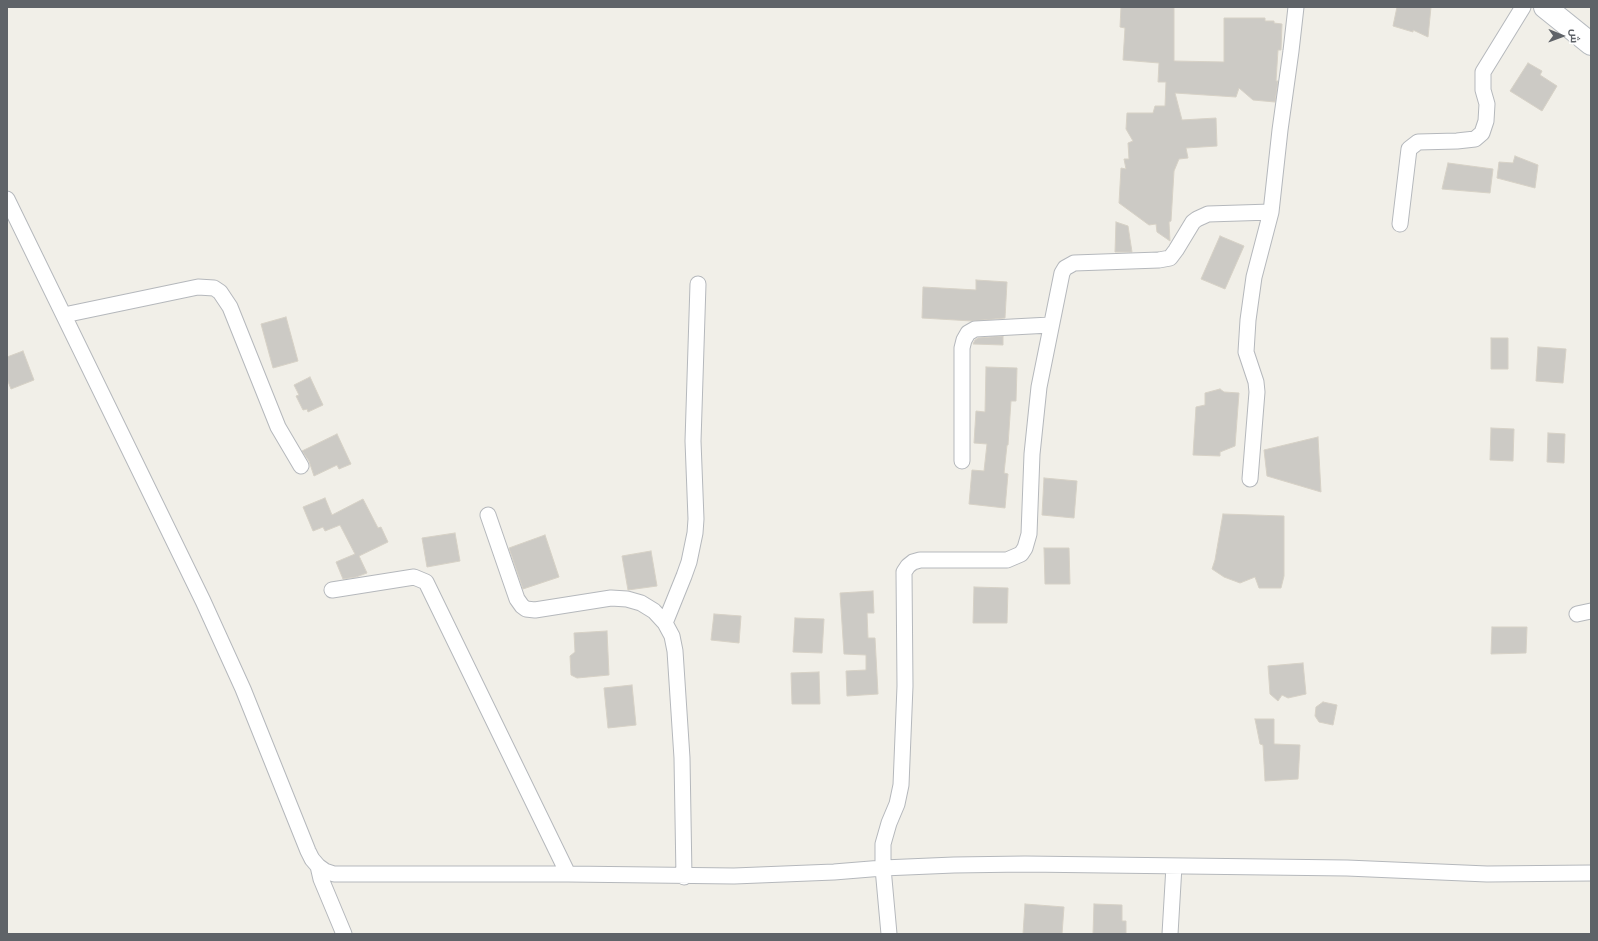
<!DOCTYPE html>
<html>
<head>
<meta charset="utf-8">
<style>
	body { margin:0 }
	#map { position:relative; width:1598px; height:941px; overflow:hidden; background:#f1efe8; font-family:"Fira Sans",Cairo,sans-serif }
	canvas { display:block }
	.frame { position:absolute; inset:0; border:8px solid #5f6368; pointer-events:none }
	.north { position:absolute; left:1542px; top:16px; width:40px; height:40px; -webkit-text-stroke:3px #fff; paint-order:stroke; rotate:91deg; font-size:11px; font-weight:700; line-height:16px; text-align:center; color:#5f6368 }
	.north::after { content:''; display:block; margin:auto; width:14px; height:18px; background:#5f6368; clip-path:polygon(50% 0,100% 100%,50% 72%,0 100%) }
</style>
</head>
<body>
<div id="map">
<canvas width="1598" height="941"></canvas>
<div class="frame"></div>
<div class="north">ش</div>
</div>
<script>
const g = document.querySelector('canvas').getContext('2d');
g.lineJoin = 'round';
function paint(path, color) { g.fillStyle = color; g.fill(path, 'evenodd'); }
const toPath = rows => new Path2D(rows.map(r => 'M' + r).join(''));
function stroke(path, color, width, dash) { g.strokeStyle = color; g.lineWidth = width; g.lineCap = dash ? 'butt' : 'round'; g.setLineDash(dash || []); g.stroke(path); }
const building = toPath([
	[1121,7,1174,7,1174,61,1224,62,1224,18,1265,18,1265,21,1274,21,1274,23,1282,24,1281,50,1278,50,1276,81,1278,81,1275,102,1253,100,1239,88,1236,97,1175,93,1182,120,1216,118,1217,146,1186,148,1188,158,1179,159,1174,171,1171,221,1169,222,1170,241,1157,232,1156,224,1149,225,1119,203,1121,168,1126,169,1124,159,1129,159,1128,143,1133,141,1126,129,1127,113,1153,113,1155,106,1165,106,1166,82,1158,82,1159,63,1123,60,1125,28,1120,27,1121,7],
	[1397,7,1431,7,1428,37,1413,30,1413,32,1393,26,1397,7],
	[1528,63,1542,71,1540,75,1557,86,1542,111,1510,91,1528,63],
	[1515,156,1538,165,1535,188,1497,178,1499,162,1513,163,1515,156],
	[1448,163,1493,169,1490,193,1442,189,1448,163],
	[1116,222,1128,226,1132,252,1115,252,1116,222],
	[1220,236,1244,246,1225,289,1201,279,1220,236],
	[976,280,1007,282,1005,318,972,321,922,318,923,287,976,290,976,280],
	[286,317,298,361,273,368,261,324,286,317],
	[1003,336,1003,345,973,344,975,340,978,338,1003,336],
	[1491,338,1508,338,1508,369,1491,369,1491,338],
	[1538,347,1566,349,1563,383,1536,381,1538,347],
	[23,351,34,380,11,389,7,379,7,357,23,351],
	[986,367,1017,368,1016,401,1011,401,1008,445,1007,445,1004,473,1008,474,1005,508,969,504,972,470,984,471,987,444,974,443,976,411,985,412,986,367],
	[310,377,323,405,308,412,307,409,303,410,296,396,299,395,294,385,310,377],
	[1220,389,1224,392,1239,393,1235,446,1220,452,1220,456,1193,455,1196,407,1205,405,1205,393,1220,389],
	[1491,428,1514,429,1513,461,1490,460,1491,428],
	[1548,433,1565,434,1564,463,1547,462,1548,433],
	[337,434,351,464,339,469,337,465,314,476,309,461,302,451,337,434],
	[1318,437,1321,492,1267,476,1264,450,1318,437],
	[1044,478,1077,481,1074,518,1042,515,1044,478],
	[325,498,332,515,363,499,378,528,381,527,388,542,359,556,367,573,356,577,343,579,336,562,355,554,340,525,325,531,323,527,313,531,303,507,325,498],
	[1223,514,1284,516,1284,576,1281,588,1259,588,1255,577,1240,583,1224,577,1212,569,1215,560,1223,514],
	[455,533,460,561,427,567,422,538,455,533],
	[545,535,559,577,523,589,509,548,545,535],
	[1044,548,1069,548,1070,584,1045,584,1044,548],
	[651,551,657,586,628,590,622,556,651,551],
	[974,587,1008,588,1007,623,973,623,974,587],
	[873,591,874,613,867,613,868,638,875,638,878,694,847,696,846,671,866,670,866,655,844,654,840,593,873,591],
	[714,614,741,616,739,643,711,640,714,614],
	[795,618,824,619,822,653,793,652,795,618],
	[1492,627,1527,627,1526,653,1491,654,1492,627],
	[607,631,609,675,577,678,571,675,570,656,575,652,574,633,607,631],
	[1303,663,1306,694,1288,698,1282,695,1278,701,1270,694,1268,666,1303,663],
	[819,672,820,704,792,704,791,673,819,672],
	[632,685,636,725,608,728,604,688,632,685],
	[1323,702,1337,705,1333,725,1319,722,1315,716,1316,707,1323,702],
	[1255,719,1274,719,1274,744,1300,745,1298,779,1265,781,1263,745,1260,744,1255,719],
	[1025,904,1064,907,1062,934,1023,934,1025,904],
	[1094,904,1122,905,1122,921,1126,921,1126,934,1093,934,1094,904]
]);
const street = toPath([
	[7,199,203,601,243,689,308,851,312,859,318,866,325,871,334,874,568,874,734,876,834,872,883,868,954,865,1025,864,1347,868,1487,874,1591,873],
	[1400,224,1409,149,1418,142,1457,141,1475,139,1482,133,1486,121,1487,104,1483,90,1483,72,1523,7],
	[64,315,198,287,214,288,220,292,230,307,278,427,301,466],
	[962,461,962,348,964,340,968,333,975,329,1050,325],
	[1250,479,1257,392,1256,382,1246,352,1248,320,1254,277,1271,212,1280,130,1291,51,1296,7],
	[488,515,517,599,522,606,526,609,535,610,611,598,627,599,641,603,654,611,665,623,672,636,675,651,682,758,684,877],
	[332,590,414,577,426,582,568,874],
	[1577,614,1591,611],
	[665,623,684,576,689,562,695,533,696,519,693,441,698,284],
	[318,866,321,879,344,934],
	[889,934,883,868,883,844,889,823,897,804,901,785,905,686,904,572,908,566,913,562,920,560,1007,560,1021,554,1025,548,1029,534,1032,454,1039,387,1062,273,1065,268,1074,263,1159,260,1170,258,1176,250,1193,222,1197,219,1208,214,1271,212],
	[1170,934,1174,866]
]);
const secondary = toPath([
	[1545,7,1591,44]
]);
paint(building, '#cccac5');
stroke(building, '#d6d1c6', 1);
stroke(street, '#b5b8bc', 17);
stroke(secondary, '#b6babf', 24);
stroke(street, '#fff', 15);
stroke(secondary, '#fff', 22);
</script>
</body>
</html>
